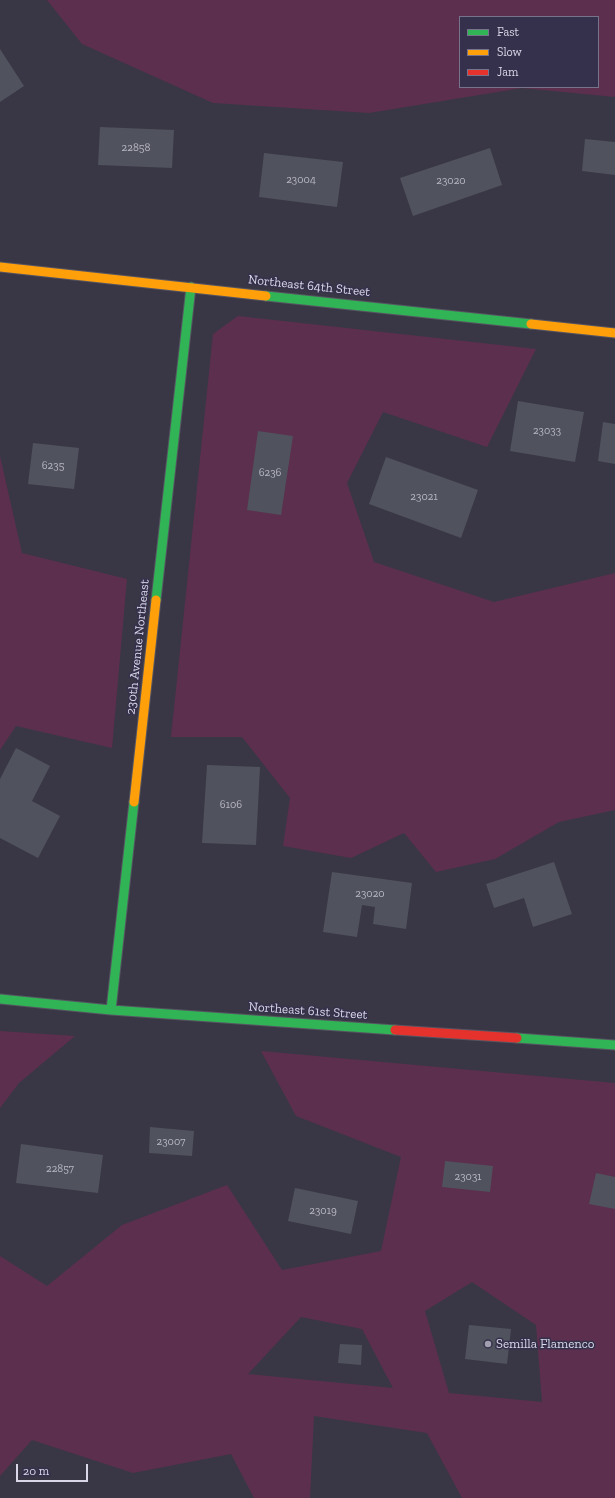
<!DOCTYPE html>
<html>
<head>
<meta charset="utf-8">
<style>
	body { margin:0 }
	#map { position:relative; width:615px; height:1498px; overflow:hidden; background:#393746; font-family:"Zilla Slab",serif }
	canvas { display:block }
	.legend { position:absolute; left:459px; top:16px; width:140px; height:72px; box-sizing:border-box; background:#35314c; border:1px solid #77738a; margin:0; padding:5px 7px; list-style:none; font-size:12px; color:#d9d7e8 }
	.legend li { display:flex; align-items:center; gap:8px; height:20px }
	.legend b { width:20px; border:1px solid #77738a }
	.scale { position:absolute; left:16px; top:1464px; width:72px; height:18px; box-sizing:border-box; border:2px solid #d9d7e8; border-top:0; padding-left:5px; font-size:12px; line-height:14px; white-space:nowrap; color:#d9d7e8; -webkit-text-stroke:3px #35314c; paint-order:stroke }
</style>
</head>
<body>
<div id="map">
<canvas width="615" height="1498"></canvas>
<ul class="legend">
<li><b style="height:5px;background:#30b455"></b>Fast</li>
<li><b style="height:5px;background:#ff9f0a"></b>Slow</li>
<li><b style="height:5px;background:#e5322d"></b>Jam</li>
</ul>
<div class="scale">20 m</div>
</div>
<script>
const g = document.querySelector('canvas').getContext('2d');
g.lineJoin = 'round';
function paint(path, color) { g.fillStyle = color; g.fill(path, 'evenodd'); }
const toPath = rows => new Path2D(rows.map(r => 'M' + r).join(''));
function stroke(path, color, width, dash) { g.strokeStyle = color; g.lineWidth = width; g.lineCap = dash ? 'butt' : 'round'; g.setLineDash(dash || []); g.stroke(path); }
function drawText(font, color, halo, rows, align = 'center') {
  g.font = font + ' "Zilla Slab",serif'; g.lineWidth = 3; g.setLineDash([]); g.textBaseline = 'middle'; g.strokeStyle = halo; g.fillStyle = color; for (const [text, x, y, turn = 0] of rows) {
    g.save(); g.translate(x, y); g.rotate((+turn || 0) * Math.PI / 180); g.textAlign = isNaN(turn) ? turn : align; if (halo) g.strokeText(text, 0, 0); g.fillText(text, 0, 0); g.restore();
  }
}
const green = toPath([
	[47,0,615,0,615,97,522,88,369,113,213,103,82,44],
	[460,17,598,17,598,87,460,87],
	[238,316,536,349,487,447,383,412,347,483,374,562,494,602,615,573,615,810,559,822,495,859,436,872,404,833,351,858,283,846,290,798,242,737,171,737,213,334],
	[0,456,22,553,127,579,112,748,16,726,0,750],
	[0,1031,75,1036,19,1083,0,1108],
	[261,1051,615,1083,615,1498,462,1498,427,1433,314,1416,310,1498,254,1498,231,1454,133,1473,32,1440,0,1476,0,1256,47,1286,122,1225,227,1185,282,1270,381,1251,401,1157,296,1116],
	[472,1282,536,1325,542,1402,449,1393,425,1311],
	[301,1317,362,1329,393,1388,248,1374]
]);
const building = toPath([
	[0,49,24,86,0,102],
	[100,127,174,130,172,168,98,165],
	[585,139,615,142,615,175,582,171],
	[490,148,502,185,413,216,400,178],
	[264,153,343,162,337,207,259,197],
	[518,401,584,412,575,462,510,451],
	[603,422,615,424,615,464,598,461],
	[258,431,293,436,281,515,247,510],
	[33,443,79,448,74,489,28,484],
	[386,457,478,490,461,538,369,504],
	[16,748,50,766,32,801,60,816,38,858,0,838,0,779],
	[207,765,260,767,256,845,202,843],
	[554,862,572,914,533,927,524,898,494,908,486,884],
	[332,872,412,883,406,929,373,924,375,907,362,905,357,937,323,932],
	[150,1127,194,1131,192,1156,149,1153],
	[21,1144,103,1155,98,1193,16,1183],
	[445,1161,493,1166,490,1192,442,1187],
	[596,1173,615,1177,615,1209,589,1204],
	[295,1188,358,1201,351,1234,288,1221],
	[469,1325,511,1329,507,1364,465,1359],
	[340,1344,362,1345,361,1365,338,1363]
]);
const fast = toPath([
	[266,296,531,324],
	[156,600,191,287],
	[0,999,111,1010,395,1030],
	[111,1010,134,802],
	[517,1038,615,1045]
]);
const slow = toPath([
	[0,267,266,296],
	[531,324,615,333],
	[134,802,156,600]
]);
const jam = toPath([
	[395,1030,517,1038]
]);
const markers = [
	[488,1344,4,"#a19faf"]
];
const numberNames = [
	["22858",136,148],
	["23004",301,180],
	["23020",451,181],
	["23033",547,431],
	["6235",53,466],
	["6236",270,473],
	["23021",424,497],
	["6106",231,805],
	["23020",370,894],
	["23007",171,1142],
	["22857",60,1169],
	["23031",468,1177],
	["23019",323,1211]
];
const streetNames = [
	["Northeast 64th Street",309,286,6],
	["230th Avenue Northeast",138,647,-84],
	["Northeast 61st Street",308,1011,4]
];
const poiNames = [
	["Semilla Flamenco",496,1344]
];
paint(green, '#5c2f4e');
paint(building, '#50525d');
stroke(fast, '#575562', 11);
stroke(slow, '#575562', 11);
stroke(jam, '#575562', 11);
stroke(fast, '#30b455', 9);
stroke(slow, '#ff9f0a', 9);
stroke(jam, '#e5322d', 9);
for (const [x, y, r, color] of markers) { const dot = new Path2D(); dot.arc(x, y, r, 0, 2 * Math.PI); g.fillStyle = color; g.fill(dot); stroke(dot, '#35314c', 1.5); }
drawText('11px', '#b7b6c5', null, numberNames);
drawText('13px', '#d9d7e8', '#35314c', streetNames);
drawText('13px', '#d9d7e8', '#35314c', poiNames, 'left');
</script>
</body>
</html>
